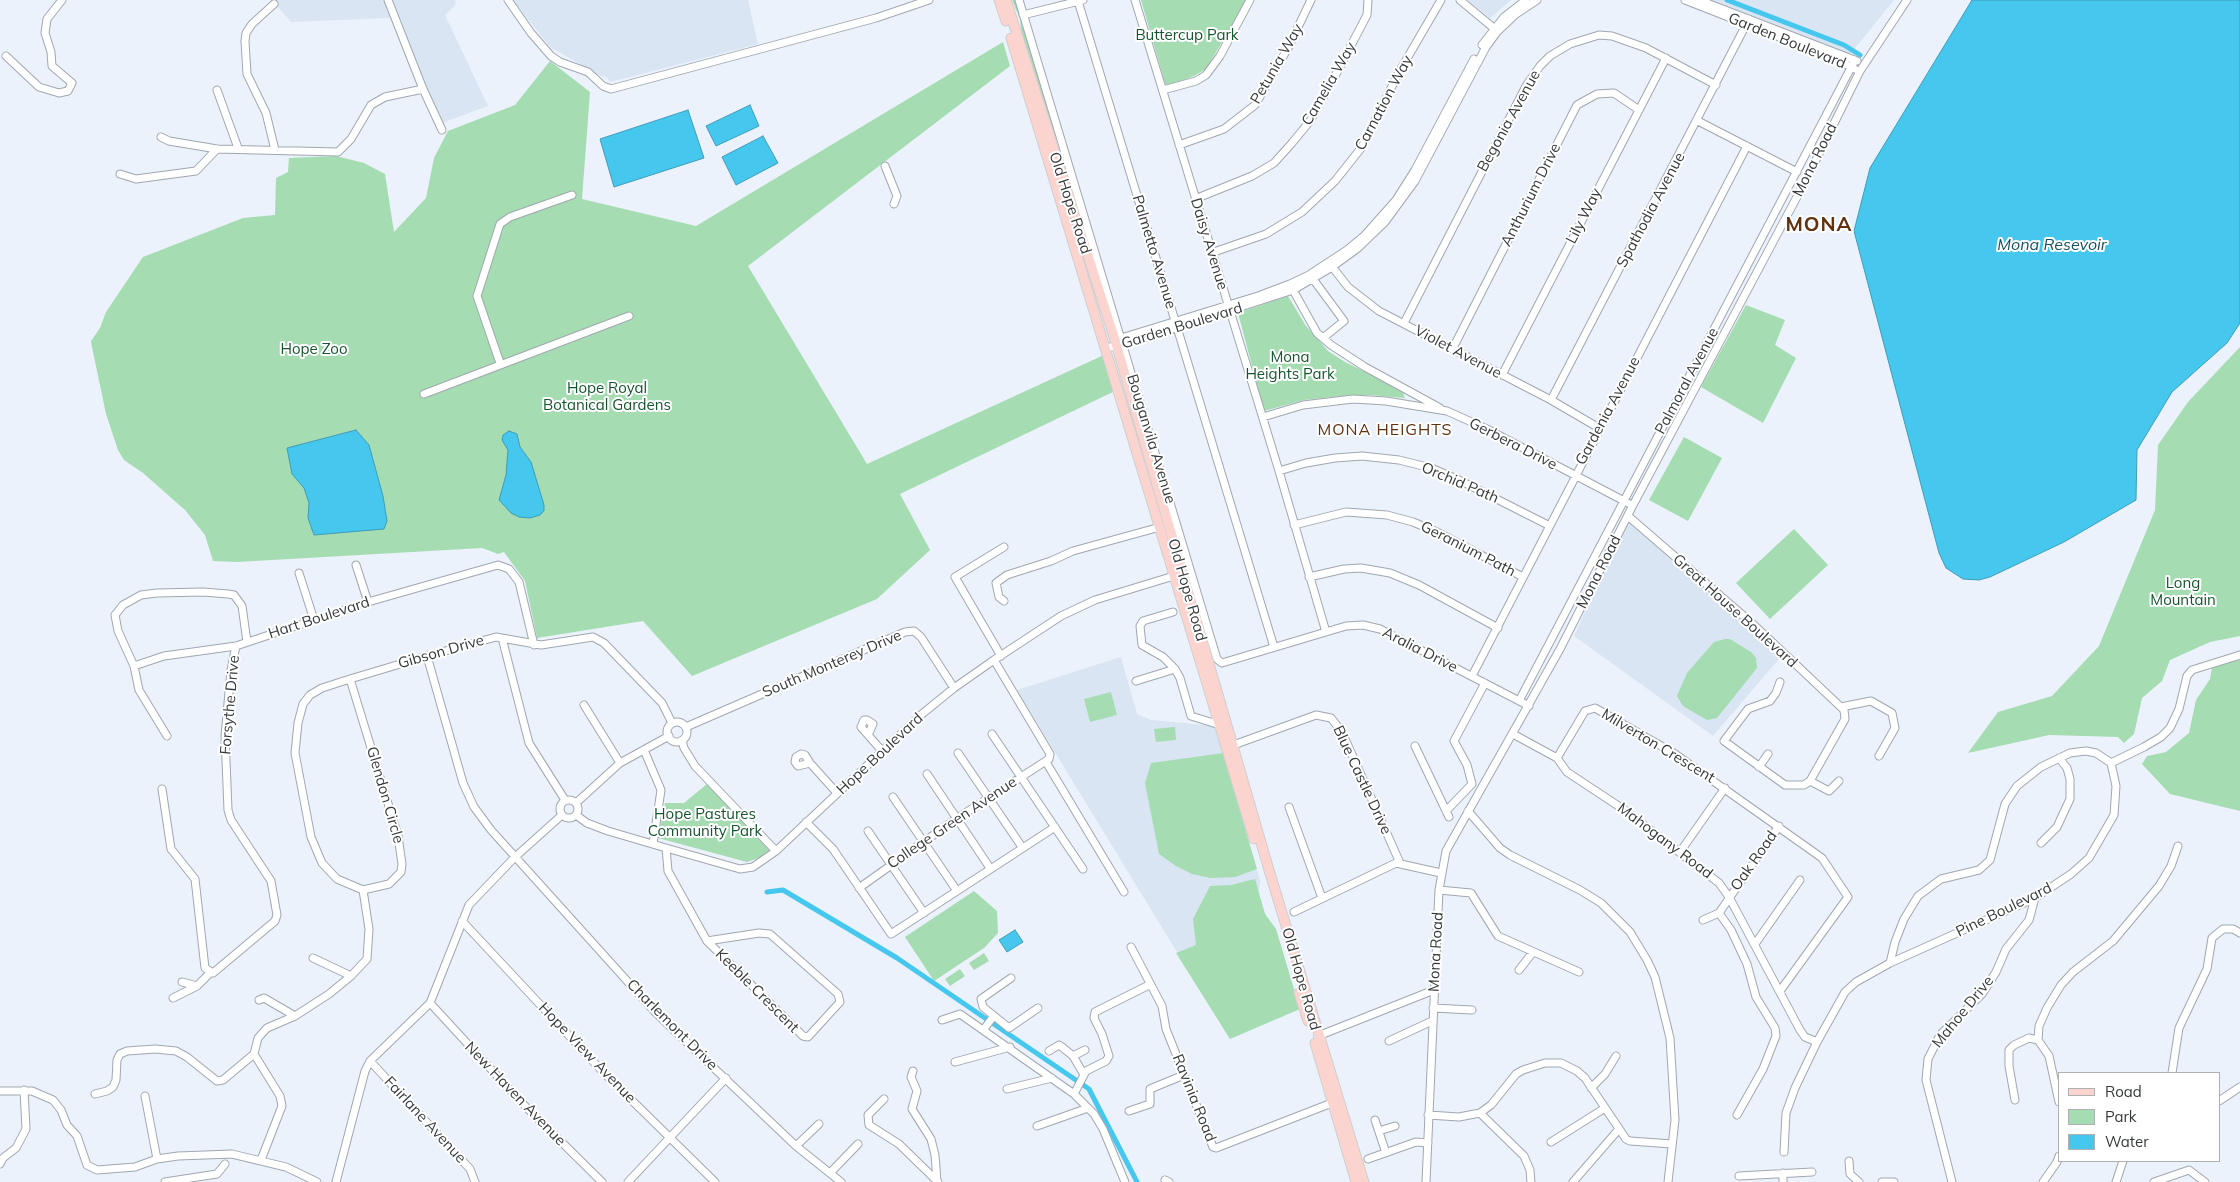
<!DOCTYPE html>
<html>
<head>
<meta charset="utf-8">
<style>
	body { margin:0 }
	#map { position:relative; width:2240px; height:1182px; overflow:hidden; background:#ebf2fb; font-family:Mulish,sans-serif }
	canvas { display:block }
	.legend { position:absolute; left:2058px; top:1072px; width:162px; height:90px; box-sizing:border-box; background:#fff; border:1px solid #afb0b1; margin:0; padding:6px 9px; list-style:none; font-size:15px; color:#36393c }
	.legend li { display:flex; align-items:center; gap:10px; height:25px }
	.legend b { width:25px; border:1px solid #afb0b1 }
</style>
</head>
<body>
<div id="map">
<canvas width="2240" height="1182"></canvas>
<ul class="legend">
<li><b style="height:6px;background:#fbd4cf"></b>Road</li>
<li><b style="height:14px;background:#a5dcb2"></b>Park</li>
<li><b style="height:14px;background:#45c7ee"></b>Water</li>
</ul>
</div>
<script>
const g = document.querySelector('canvas').getContext('2d');
g.lineJoin = 'round';
function paint(path, color) { g.fillStyle = color; g.fill(path, 'evenodd'); }
const toPath = rows => new Path2D(rows.map(r => 'M' + r).join(''));
function stroke(path, color, width, dash) { g.strokeStyle = color; g.lineWidth = width; g.lineCap = dash ? 'butt' : 'round'; g.setLineDash(dash || []); g.stroke(path); }
function drawText(font, color, halo, rows, align = 'center') {
  g.font = font + ' Mulish,sans-serif'; g.lineWidth = 4; g.setLineDash([]); g.textBaseline = 'middle'; g.strokeStyle = halo; g.fillStyle = color; for (const [text, x, y, turn = 0] of rows) {
    g.save(); g.translate(x, y); g.rotate((+turn || 0) * Math.PI / 180); g.textAlign = isNaN(turn) ? turn : align; if (halo) g.strokeText(text, 0, 0); g.fillText(text, 0, 0); g.restore();
  }
}
const built = toPath([
	[272,0,384,0,390,18,291,22],
	[388,0,455,0,456,4,445,15,488,106,442,123],
	[513,0,748,0,758,44,610,82,607,77,601,76,550,47],
	[1468,0,1511,0,1490,18],
	[1700,0,1894,0,1848,57],
	[1628,516,1784,653,1713,736,1574,636],
	[1121,657,1137,714,1151,720,1215,726,1260,881,1259,894,1265,914,1276,929,1230,1039,1017,690]
]);
const green = toPath([
	[1012,0,1016,0,1117,334,1022,38,1020,19],
	[1141,0,1247,0,1206,69,1194,76,1168,86,1165,83],
	[1003,42,1010,66,748,266,867,464,1106,354,1117,390,900,494,930,550,877,599,692,676,643,621,537,638,525,581,504,552,498,554,482,548,237,562,213,561,205,535,185,510,143,473,124,460,118,450,106,414,92,347,91,341,100,328,106,312,143,257,243,218,275,215,276,178,288,172,289,158,336,156,364,163,385,174,394,232,426,198,434,158,448,131,515,105,550,61,590,92,582,199,696,226],
	[1288,296,1306,326,1328,351,1345,362,1402,390,1405,398,1370,395,1341,396,1304,400,1264,411,1238,313],
	[1746,305,1785,320,1775,345,1796,358,1763,423,1701,387],
	[2240,347,2240,636,2210,642,2170,660,2162,681,2142,698,2134,734,2124,743,2118,737,2049,735,1968,753,1998,712,2052,696,2099,646,2155,510,2158,445,2188,402],
	[1684,437,1722,458,1688,521,1649,500],
	[1794,529,1828,565,1770,619,1736,583],
	[1725,639,1730,639,1751,652,1756,658,1757,668,1717,718,1707,720,1683,706,1677,696,1687,673,1714,642],
	[2240,658,2240,811,2170,794,2142,764,2147,756,2166,752,2189,733,2196,700,2210,679,2212,667],
	[1111,692,1117,715,1090,722,1084,699],
	[1175,727,1176,740,1156,742,1154,729],
	[1223,753,1257,869,1235,877,1210,878,1192,874,1176,866,1159,854,1145,783,1151,763],
	[707,784,771,849,762,857,747,862,658,838,665,803,684,803],
	[1255,879,1265,914,1276,929,1300,1009,1230,1039,1176,953,1196,945,1193,919,1210,886,1231,885],
	[974,891,997,911,998,933,984,948,934,981,905,937],
	[984,953,989,961,974,970,969,963],
	[960,969,965,976,950,986,945,979]
]);
const water = toPath([
	[1972,0,2240,0,2240,323,2227,343,2172,392,2137,450,2136,500,2064,542,1990,577,1979,580,1963,579,1946,568,1939,553,1854,231,1870,168,1972,0],
	[750,105,759,126,716,146,706,126,750,105],
	[688,110,704,158,614,187,600,139,688,110],
	[763,136,778,163,736,185,722,157,763,136],
	[356,430,369,445,383,496,387,521,384,529,314,535,308,518,309,503,304,488,292,474,287,448,356,430],
	[509,431,517,434,520,447,531,462,544,505,544,511,540,515,530,518,519,517,511,513,499,500,506,475,508,450,502,440,503,435,509,431],
	[1015,930,1023,942,1007,952,999,940,1015,930]
]);
const canal = toPath([
	[1727,0,1844,45,1860,55],
	[767,892,783,890,897,958,1089,1089,1137,1182]
]);
const minor = toPath([
	[388,0,423,89,442,130],
	[508,0,531,33,551,56,560,62,588,72,603,86,611,89,876,18,929,0],
	[1019,0,1217,659,1222,663,1346,626,1363,625,1380,629,1529,706],
	[1135,0,1279,471,1326,632],
	[1460,0,1496,30],
	[1685,0,1838,60,1855,69],
	[1699,0,1857,61],
	[1078,1,1274,647],
	[274,4,252,24,246,33,245,41,247,74,266,113,275,150],
	[1023,15,1083,0],
	[1482,45,1504,17,1526,0],
	[6,56,39,87,59,93,68,91,72,83,52,66,51,52,45,33,47,19,62,0],
	[217,90,238,148],
	[1163,90,1196,81,1206,75,1220,56,1250,0],
	[1698,121,1797,172],
	[161,137,169,141,217,149,338,152,351,139,371,105,385,97,423,89],
	[1179,145,1224,129,1255,105,1288,48,1311,0],
	[885,166,897,196,894,204],
	[120,174,136,179,196,171,217,149],
	[1195,199,1252,176,1274,163,1292,143,1310,121,1335,76,1367,15,1368,0],
	[1211,253,1266,234,1302,212,1335,181,1362,147,1398,74,1441,0],
	[1330,264,1348,287,1379,311,1551,400,1599,428],
	[1313,279,1344,321,1323,338],
	[1293,290,1317,333,1331,345,1365,367,1440,408],
	[1404,323,1526,86,1540,66,1550,56,1570,44,1599,35,1612,36,1646,48,1716,85],
	[1118,339,1258,296,1290,284,1309,275,1347,250,1364,236,1396,200,1415,170,1474,59],
	[1105,347,1117,347,1293,290,1332,267,1358,248,1385,222,1415,181,1486,47,1497,32,1516,14,1537,0],
	[1453,348,1577,105,1597,94,1614,93,1639,110],
	[500,363,477,296,500,224,510,217,572,195],
	[1502,375,1666,58],
	[424,394,629,316],
	[1551,400,1749,19],
	[1263,417,1303,405,1353,399,1386,401,1447,411,1487,429,1628,503],
	[1279,471,1306,463,1335,458,1362,456,1399,460,1431,468,1459,480,1548,525],
	[1628,516,1754,625,1844,710,1845,719,1810,781,1804,785,1785,785,1724,741,1748,709,1770,701,1776,693,1780,682],
	[1294,525,1346,512,1387,515,1413,522,1437,532,1523,577],
	[356,565,368,602],
	[299,573,314,620],
	[1309,577,1344,569,1361,568,1390,573,1419,585,1498,628],
	[1004,601,999,597,996,583,1007,575,1051,561,1073,551,1160,527],
	[1173,612,1143,621,1140,626,1142,645,1163,657,1175,669,1180,678,1191,716,1220,725],
	[502,638,529,743,565,800],
	[427,656,463,783,474,807,491,830,656,1013,796,1146,841,1182],
	[1001,656,955,577,1004,547],
	[134,666,164,656,236,646,368,602,498,565,509,569,519,582,534,645],
	[1472,676,1747,146],
	[350,679,398,836,402,864,401,872,389,884,363,890,337,879,322,863,311,837,295,753,298,723,303,704,310,695,322,688,350,679,427,656,496,637,541,645,593,637,604,643,662,703,672,723],
	[1136,681,1175,669],
	[1519,701,1855,60],
	[584,705,620,763],
	[1841,707,1871,701,1892,713,1895,728,1879,756],
	'667 732a10 10 0 1 1 20 0a10 10 0 1 1-20 0Z',
	[686,727,905,632,914,631,921,637,954,688],
	[992,734,1083,869],
	[1513,734,1557,758],
	[868,735,873,724,867,720,864,720,861,727,868,735,883,752],
	[167,736,139,690,134,666,118,631,115,615,123,605,141,595,157,593,203,592,228,594,234,595,242,606,247,642],
	[682,740,684,748,695,766,776,851],
	[1415,746,1449,817],
	[1228,747,1316,715,1331,718,1342,732,1400,863],
	[644,750,661,790,653,844],
	[958,753,1022,847],
	[1557,758,1585,711,1595,708,1675,754,1822,858,1848,897,1780,991],
	[1557,758,1567,772,1626,811,1719,883,1729,897,1800,1030,1805,1037,1817,1042],
	[1046,762,1124,892],
	[810,763,798,766,795,762,796,757,801,754,805,755,810,763,837,793],
	[2111,763,2144,747,2161,737,2170,728,2179,709,2187,676,2192,670,2240,655],
	[1759,767,1768,754],
	[927,774,990,868],
	[1810,781,1829,791,1839,781],
	[162,789,171,849,195,879,205,968,213,973,275,921,277,915,271,881,231,820,228,810,225,736,231,670,236,646],
	[893,797,957,891],
	'560 809a9 9 0 1 1 18 0a9 9 0 1 1-18 0Z',
	[576,803,620,763,669,736],
	[1289,807,1322,898],
	[1446,811,1472,784,1467,765,1454,741,1485,683],
	[1468,811,1500,848,1510,855,1580,890,1601,903,1630,932,1647,960,1655,977,1670,1038,1675,1120,1668,1182],
	[576,815,587,823,608,831,666,848,740,869,753,867,776,851,922,714,954,688,994,660,1061,616,1095,600,1177,575],
	[806,822,833,849,891,934,1055,827],
	[868,831,924,913],
	[2041,843,2057,827,2070,799,2070,779,2067,768,2059,758],
	[666,848,668,871,707,941,803,1036,808,1037,840,1002,838,994,770,934,759,933,707,941],
	[1680,852,1725,788],
	[859,888,956,819,1049,759,1050,754,994,660],
	[1439,890,1471,893,1498,936,1579,972],
	[1294,912,1396,863,1441,873],
	[1719,913,1731,930,1747,964,1756,997,1775,1028,1776,1036,1763,1069,1737,1115],
	[1703,920,1719,913,1779,826],
	[462,921,603,1072,715,1182],
	[1755,944,1800,880],
	[1131,947,1162,1006,1166,1029,1213,1147,1216,1148,1337,1101],
	[313,958,351,976],
	[1519,970,1533,952],
	[1011,978,981,999,983,1007,1009,1028,1038,1008],
	[182,982,197,986,210,973],
	[173,998,197,986],
	[259,1000,264,998,295,1016],
	[430,1003,525,1106,602,1182],
	[1433,1008,1472,1010],
	[942,1020,960,1014,1074,1094,1094,1114,1103,1129,1125,1182],
	[984,1029,993,1017],
	[1318,1036,1434,990],
	[1389,1041,1432,1021],
	[1049,1051,1059,1045,1062,1047,1073,1056,1083,1073],
	[1073,1056,1085,1050],
	[370,1061,470,1169,475,1182],
	[955,1062,1010,1047],
	[913,1071,911,1077,917,1091,912,1109,931,1139,935,1155,937,1181],
	[2172,1073,2179,1028,2207,969,2212,938,2223,929,2233,929,2240,933],
	[1591,1088,1605,1074,1616,1056],
	[1007,1089,1052,1078],
	[0,1091,32,1091,53,1100,61,1110,67,1125,77,1136,87,1165,97,1170,135,1167,157,1159,178,1156,232,1154,286,1167,317,1182],
	[95,1094,107,1091,113,1087,116,1080,117,1060,120,1054,127,1051,155,1049,176,1051,187,1057,217,1081,223,1080,254,1054],
	[1074,1094,1086,1071,1106,1061,1109,1056,1102,1034,1094,1018,1095,1012,1149,985],
	[145,1096,157,1159],
	[884,1099,868,1115,869,1125,899,1144,938,1182],
	[2015,1100,2009,1066,2009,1050,2014,1045,2029,1038,2038,1040],
	[2219,1101,2240,1087],
	[2059,1102,2049,1056,2038,1040,2039,1026,2047,1008,2061,985,2073,972,2113,941,2159,886,2171,866,2178,846],
	[1129,1111,1150,1104,1150,1089,1184,1075],
	[1480,1113,1524,1156,1530,1170,1531,1182],
	[1428,1115,1459,1117,1480,1113,1491,1105,1516,1074,1523,1070,1545,1063,1561,1063,1577,1071,1585,1078,1626,1139,1630,1141,1672,1144],
	[1375,1120,1386,1153],
	[1037,1126,1088,1108],
	[1379,1131,1395,1126],
	[1551,1142,1605,1108],
	[796,1146,819,1124],
	[1784,1152,1786,1113,1795,1088,1817,1042,1845,992,1856,982,1890,963,2035,898,2071,874,2089,858,2114,815,2116,786,2111,763,2096,753,2086,751,2070,753,2041,767,2017,786,2005,804,1990,860,1979,870,1941,879,1918,896,1904,919,1895,942,1890,963],
	[1368,1159,1416,1142,1428,1143],
	[261,1160,282,1106,280,1096,254,1054,258,1038,267,1028,295,1016,329,994,351,976,367,959,369,929,363,890],
	[1849,1161,1850,1174,1859,1182],
	[0,1164,3,1158,16,1148,26,1129,24,1090],
	[830,1173,858,1144],
	[1783,1173,1783,1182],
	[1739,1176,1812,1172],
	[1165,1180,1169,1182],
	[165,1182,217,1174,225,1164],
	[336,1182,365,1071,370,1061,430,1003,469,905,514,858,562,815],
	[628,1182,726,1078],
	[1426,1182,1439,890,1446,851,1560,649,1632,507,1807,178,1860,71,1907,0],
	[1573,1182,1619,1129],
	[1882,1182,1894,1182],
	[1952,1182,1926,1080,1928,1059,1940,1035,1982,994,1996,972,2006,949,2029,920,2035,898],
	[2043,1182,2057,1162,2059,1156],
	[2116,1182,2123,1161],
	[2154,1182,2189,1170,2205,1182]
]);
const major = toPath([
	[999,0,1006,21],
	[1006,0,1115,340,1269,870,1364,1182],
	[1011,38,1254,839],
	[1299,993,1308,1021],
	[1315,1043,1356,1182]
]);
const parkNames = [
	["Buttercup Park",1187,35],
	["Hope Zoo",314,349],
	["Mona",1290,357],
	["Heights Park",1290,374],
	["Hope Royal",607,388],
	["Botanical Gardens",607,405],
	["Long",2183,583],
	["Mountain",2183,600],
	["Hope Pastures",705,814],
	["Community Park",705,831]
];
const streetNames = [
	["Garden Boulevard",1787,41,22],
	["Petunia Way",1277,64,-60],
	["Camelia Way",1329,84,-60],
	["Carnation Way",1384,103,-62],
	["Begonia Avenue",1509,121,-61],
	["Mona Road",1815,160,-63],
	["Anthurium Drive",1531,195,-63],
	["Old Hope Road",1070,203,72],
	["Spathodia Avenue",1651,210,-62],
	["Lily Way",1584,216,-63],
	["Daisy Avenue",1209,244,73],
	["Palmetto Avenue",1154,252,73],
	["Garden Boulevard",1182,326,-17],
	["Violet Avenue",1458,352,28],
	["Palmoral Avenue",1687,381,-62],
	["Gardenia Avenue",1608,411,-62],
	["Bouganvila Avenue",1151,439,73],
	["Gerbera Drive",1513,444,27],
	["Orchid Path",1460,483,23],
	["Geranium Path",1468,549,27],
	["Mona Road",1599,572,-63],
	["Old Hope Road",1187,590,74],
	["Great House Boulevard",1735,611,42],
	["Hart Boulevard",319,618,-18],
	["Aralia Drive",1420,650,27],
	["Gibson Drive",441,652,-16],
	["South Monterey Drive",832,664,-23],
	["Forsythe Drive",230,705,-85],
	["Milverton Crescent",1658,746,31],
	["Hope Boulevard",880,754,-43],
	["Blue Castle Drive",1362,780,65],
	["Glendon Circle",385,795,74],
	["College Green Avenue",952,823,-34],
	["Mahogany Road",1665,841,37],
	["Oak Road",1754,861,-55],
	["Pine Boulevard",2004,910,-26],
	["Mona Road",1436,952,-87],
	["Old Hope Road",1301,979,74],
	["Keeble Crescent",757,991,45],
	["Mahoe Drive",1963,1012,-51],
	["Charlemont Drive",672,1025,45],
	["Hope View Avenue",587,1053,46],
	["New Haven Avenue",515,1094,46],
	["Ravinia Road",1194,1098,68],
	["Fairlane Avenue",425,1120,47]
];
const waterNames = [
	["Mona Resevoir",2052,245]
];
const neighbourhoodNames = [
	["MONA HEIGHTS",1385,430]
];
const districtNames = [
	["MONA",1819,225]
];
paint(built, '#d9e5f3');
paint(green, '#a5dcb2');
paint(water, '#45c7ee');
stroke(water, '#409cb9', 1);
stroke(canal, '#45c7ee', 5);
stroke(minor, '#a0a7af', 9);
stroke(major, '#cfcfd0', 11);
stroke(minor, '#fff', 7);
stroke(major, '#fbd4cf', 9);
drawText('15px', '#15552e', '#fff', parkNames);
drawText('15px', '#36393c', '#fff', streetNames);
drawText('italic 16px', '#194f5f', '#fff', waterNames);
g.letterSpacing = '1px';
drawText('16px', '#603210', '#fff', neighbourhoodNames);
g.letterSpacing = '0px';
g.letterSpacing = '1px';
drawText('bold 20px', '#603210', '#fff', districtNames);
g.letterSpacing = '0px';
</script>
</body>
</html>
